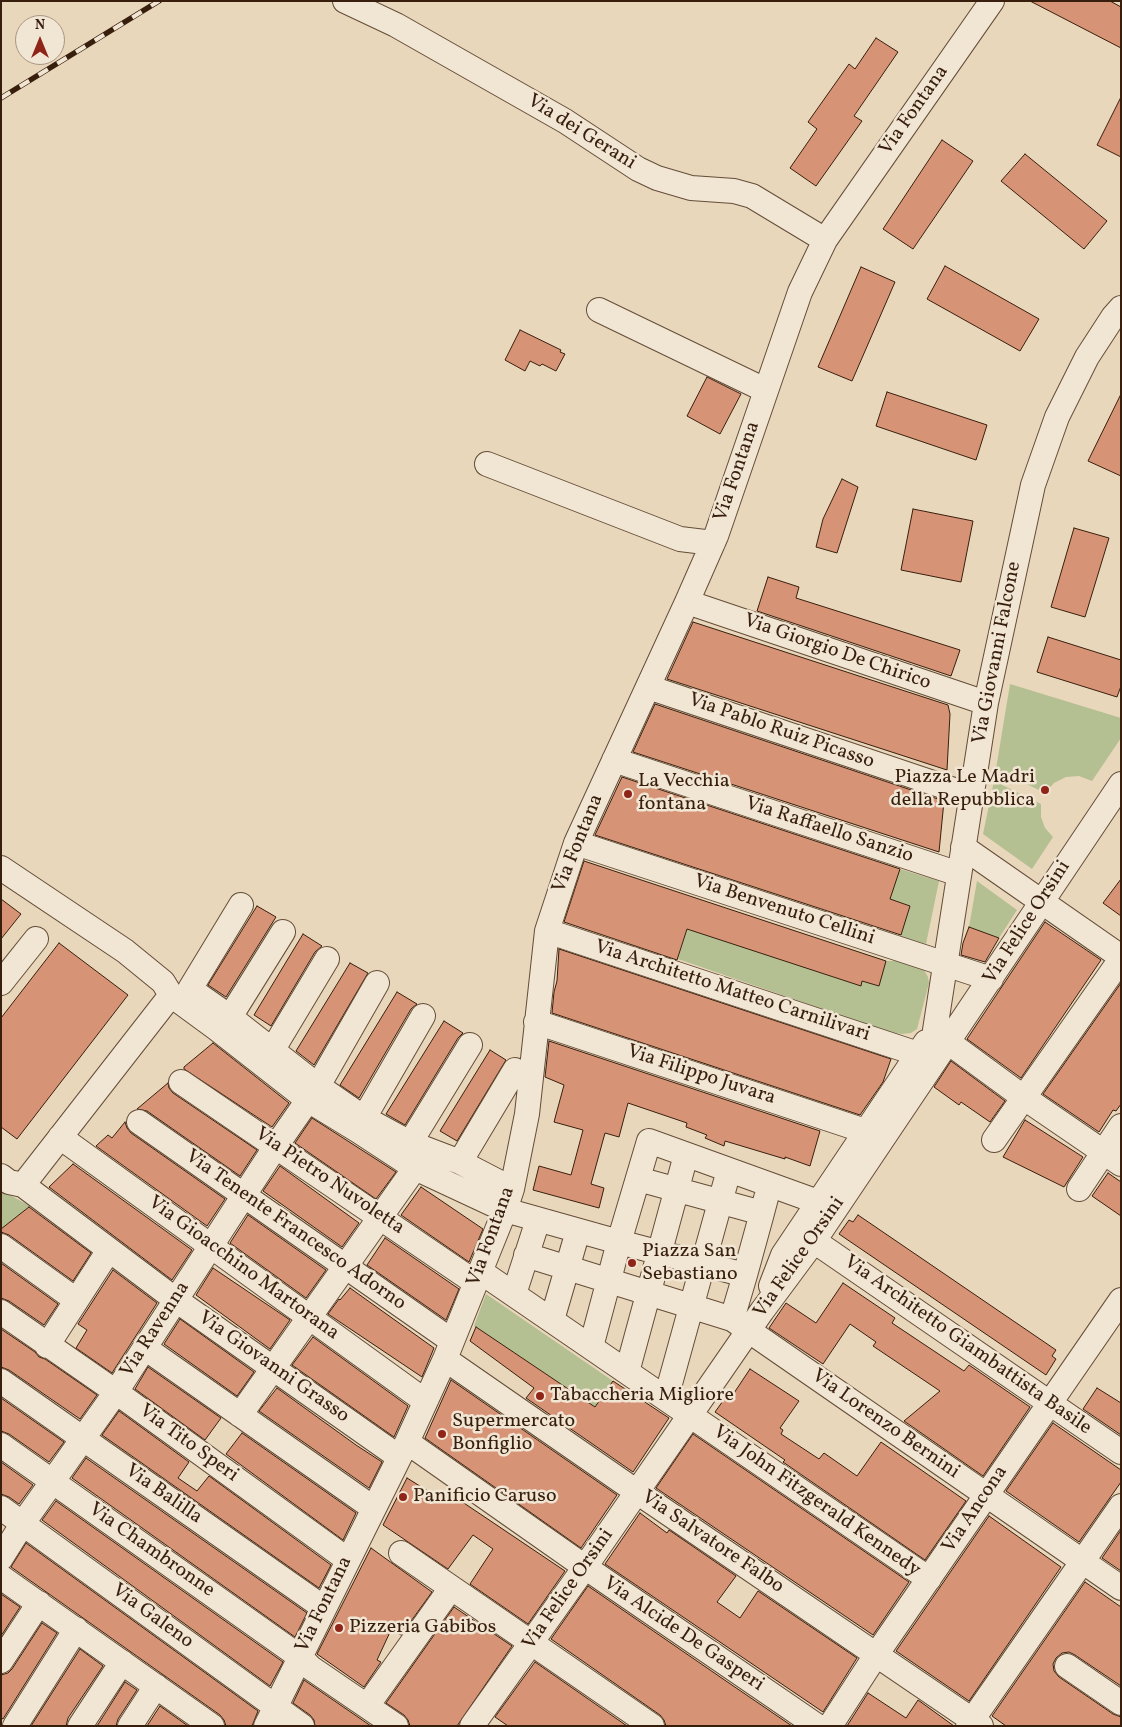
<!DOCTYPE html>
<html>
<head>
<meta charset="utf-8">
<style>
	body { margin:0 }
	#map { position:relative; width:1122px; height:1727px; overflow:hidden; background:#e9d7bb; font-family:Vollkorn,serif }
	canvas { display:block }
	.frame { position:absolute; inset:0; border:2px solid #381f0d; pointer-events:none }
	.north { position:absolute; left:15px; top:15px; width:50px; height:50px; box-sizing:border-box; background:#f1e5d3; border:1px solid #a79684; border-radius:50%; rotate:0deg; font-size:14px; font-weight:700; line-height:20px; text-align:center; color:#381f0d }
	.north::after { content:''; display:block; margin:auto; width:18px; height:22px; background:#8f2418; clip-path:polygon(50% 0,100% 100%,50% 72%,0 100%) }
</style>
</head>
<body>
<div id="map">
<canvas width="1122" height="1727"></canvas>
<div class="frame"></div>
<div class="north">N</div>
</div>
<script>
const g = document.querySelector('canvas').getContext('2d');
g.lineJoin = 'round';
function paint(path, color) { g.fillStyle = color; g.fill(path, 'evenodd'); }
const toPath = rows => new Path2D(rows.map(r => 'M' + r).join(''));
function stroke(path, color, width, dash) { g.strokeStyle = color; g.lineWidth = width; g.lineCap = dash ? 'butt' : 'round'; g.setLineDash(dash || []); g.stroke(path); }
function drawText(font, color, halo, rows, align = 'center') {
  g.font = font + ' Vollkorn,serif'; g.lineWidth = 5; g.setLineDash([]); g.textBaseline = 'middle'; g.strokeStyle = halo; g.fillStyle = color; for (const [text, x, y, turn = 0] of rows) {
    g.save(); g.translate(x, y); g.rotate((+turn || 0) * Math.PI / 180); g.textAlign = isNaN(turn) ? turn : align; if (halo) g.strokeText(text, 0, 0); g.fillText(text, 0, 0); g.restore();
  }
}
const green = toPath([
	[1010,684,1121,718,1121,738,1092,781,1079,776,1066,777,1054,783,1045,793,996,769],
	[994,781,1041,804,1041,817,1045,828,1053,837,1032,869,983,834],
	[900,869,939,881,926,944,900,937,910,906,890,899],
	[977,881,1017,910,999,938,969,927],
	[687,929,861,986,862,981,879,986,886,961,899,961,924,970,928,977,929,983,917,1029,911,1033,902,1034,889,1032,678,959],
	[1,1189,10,1195,30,1206,1,1229],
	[486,1294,613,1381,595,1407,474,1326]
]);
const building = toPath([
	[1030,1,1110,1,1121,7,1121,48,1030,1],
	[876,38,898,52,854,116,862,121,816,186,790,168,817,129,808,122,849,64,855,69,876,38],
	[1121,97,1121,157,1097,145,1121,97],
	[942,140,973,161,913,249,883,229,942,140],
	[1025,154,1107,221,1084,249,1001,181,1025,154],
	[945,266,1039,319,1020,351,927,299,945,266],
	[861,267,895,282,852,381,818,367,861,267],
	[520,330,561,350,560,352,565,354,556,371,542,364,540,366,530,361,525,371,505,360,520,330],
	[707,377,741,394,720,434,687,416,707,377],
	[887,392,987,425,976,460,876,426,887,392],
	[1121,394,1121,476,1088,461,1121,394],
	[842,479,858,487,837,553,816,547,823,519,842,479],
	[913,509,973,521,961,582,901,570,913,509],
	[1074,528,1109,538,1085,617,1051,607,1074,528],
	[768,577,799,587,796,598,960,650,951,676,757,611,768,577],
	[693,622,948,705,950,714,947,770,667,679,693,622],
	[1048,637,1121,660,1121,686,1117,697,1037,672,1048,637],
	[655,704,944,801,939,852,633,752,655,704],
	[622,777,900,869,890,899,910,906,901,935,595,835,622,777],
	[584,861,886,961,879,986,862,981,861,986,687,929,677,960,564,922,584,861],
	[1121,879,1121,916,1103,903,1121,879],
	[1,899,21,914,1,939,1,899],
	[257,906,276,917,226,997,208,985,257,906],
	[1045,922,1101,960,1021,1078,967,1039,1045,922],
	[969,927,999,938,985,962,961,955,963,943,969,927],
	[303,934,322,946,315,952,271,1026,254,1015,303,934],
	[59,943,128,995,17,1139,1,1127,1,1018,59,943],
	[559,949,891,1059,883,1082,860,1115,552,1013,554,992,557,981,559,949],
	[350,963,368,973,314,1065,296,1051,350,963],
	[1121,983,1121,1104,1116,1111,1113,1110,1099,1132,1043,1094,1121,983],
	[397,992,417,1004,411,1009,359,1098,340,1085,397,992],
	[444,1021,463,1033,458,1038,405,1125,386,1114,444,1021],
	[549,1041,820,1131,810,1166,785,1157,785,1159,725,1141,724,1146,705,1138,707,1135,686,1127,687,1123,628,1103,619,1137,605,1133,591,1184,604,1188,599,1208,533,1190,539,1166,571,1175,583,1130,554,1122,564,1085,545,1077,549,1041],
	[213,1043,289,1103,272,1127,184,1069,184,1067,213,1043],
	[490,1050,506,1060,457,1141,440,1131,490,1050],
	[951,1061,1005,1101,990,1122,961,1102,959,1105,934,1087,951,1061],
	[168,1083,169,1088,173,1093,257,1150,240,1176,147,1111,137,1109,168,1083],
	[312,1118,396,1172,376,1199,295,1143,312,1118],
	[1025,1120,1083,1157,1064,1187,1003,1157,1025,1120],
	[125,1122,127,1128,131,1133,225,1199,207,1226,96,1146,108,1135,112,1138,125,1122],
	[73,1164,192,1250,172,1280,49,1187,73,1164],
	[280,1166,359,1223,342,1247,263,1191,280,1166],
	[1108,1173,1121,1182,1121,1216,1092,1196,1108,1173],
	[421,1187,483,1229,469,1262,401,1215,421,1187],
	[29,1207,91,1253,73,1281,9,1235,1,1232,1,1229,29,1207],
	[248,1215,326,1270,306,1298,230,1243,248,1215],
	[858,1215,1056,1350,1052,1356,1056,1359,1046,1375,839,1234,849,1220,853,1222,858,1215],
	[385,1238,459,1289,446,1320,367,1265,385,1238],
	[1,1263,58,1304,44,1325,9,1301,1,1298,1,1263],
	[213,1268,290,1320,270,1349,196,1295,213,1268],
	[113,1270,157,1303,112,1373,76,1348,87,1330,78,1324,113,1270],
	[843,1283,895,1318,892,1323,964,1371,969,1365,1030,1407,983,1476,904,1421,940,1391,873,1346,876,1342,850,1324,823,1364,769,1328,786,1303,816,1323,843,1283],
	[350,1288,434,1348,422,1377,328,1314,339,1299,340,1300,350,1288],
	[180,1319,254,1372,237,1396,164,1344,180,1319],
	[476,1327,595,1407,613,1381,669,1418,633,1472,526,1398,534,1388,470,1341,476,1327],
	[1,1329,35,1352,39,1357,45,1359,97,1395,80,1419,9,1370,1,1367,1,1329],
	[313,1337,408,1406,394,1437,292,1365,313,1337],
	[148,1367,221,1418,205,1440,135,1389,148,1367],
	[750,1369,799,1401,780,1428,783,1430,781,1434,819,1459,824,1453,857,1476,881,1442,966,1501,925,1560,783,1462,785,1460,715,1412,728,1394,732,1396,750,1369],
	[451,1380,617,1495,581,1548,425,1438,451,1380],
	[277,1388,356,1445,382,1462,369,1488,259,1411,277,1388],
	[1097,1388,1121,1403,1121,1435,1083,1409,1097,1388],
	[1,1398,64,1442,49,1462,9,1434,1,1431,1,1398],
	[119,1411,189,1462,178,1478,197,1491,209,1476,331,1565,319,1588,102,1435,119,1411],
	[1053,1423,1121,1470,1121,1482,1079,1542,1006,1491,1053,1423],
	[242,1433,356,1513,343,1540,226,1454,242,1433],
	[693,1434,909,1582,873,1635,656,1488,693,1434],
	[86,1458,307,1613,295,1637,72,1478,86,1458],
	[1,1462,33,1485,19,1504,9,1497,1,1494,1,1462],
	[407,1478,444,1501,449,1493,565,1571,528,1624,470,1584,493,1549,473,1535,448,1569,383,1525,407,1478],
	[56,1501,283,1662,270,1686,42,1520,56,1501],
	[640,1513,667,1533,669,1530,736,1576,717,1602,740,1618,758,1591,857,1658,823,1712,605,1564,640,1513],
	[989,1516,1061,1567,969,1701,896,1651,989,1516],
	[1121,1530,1121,1571,1102,1558,1121,1530],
	[26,1543,258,1711,252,1726,226,1726,224,1720,220,1715,11,1567,26,1543],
	[371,1548,432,1592,401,1635,391,1630,377,1660,381,1662,364,1687,317,1654,371,1548],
	[1085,1582,1121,1607,1121,1686,1075,1655,1069,1652,1062,1653,1056,1658,1053,1664,1054,1671,1059,1677,1113,1714,1121,1717,1121,1726,1006,1726,992,1716,1085,1582],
	[588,1586,726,1681,792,1726,666,1726,664,1720,660,1715,551,1639,588,1586],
	[1,1594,20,1607,1,1636,1,1594],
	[454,1607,512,1646,457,1726,410,1726,408,1720,404,1715,386,1703,454,1607],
	[42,1623,57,1633,3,1719,1,1718,1,1675,8,1673,12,1669,42,1623],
	[80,1649,103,1666,68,1718,66,1726,31,1726,80,1649],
	[535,1662,627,1726,508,1726,495,1717,535,1662],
	[304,1680,371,1726,315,1726,314,1720,310,1715,293,1703,304,1680],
	[125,1682,137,1690,118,1719,116,1726,97,1726,125,1682],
	[868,1693,906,1718,918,1700,954,1726,847,1726,868,1693],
	[160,1706,188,1726,147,1726,160,1706]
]);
const minor = toPath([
	[345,1,396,25,565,121,638,169,657,178,691,188,734,191,752,196,825,240],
	[1121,308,1113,317,1087,357,1057,417,1033,485,986,703,935,1030,948,1042,1023,1097,1121,1164],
	[599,310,765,390],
	[487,464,680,539,713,543],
	[687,602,986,703],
	[648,687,972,796],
	[614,760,959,874],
	[576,843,991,979],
	[963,847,1121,957],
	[1,868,125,951,163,982,171,995,216,1028,308,1100,357,1130,415,1168,505,1210,619,1242,649,1141,818,1202],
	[241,905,190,989,230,1017,318,1086,364,1118,410,1143,460,1162,512,1189],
	[547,931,918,1054],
	[1,983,36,939],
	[230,1017,283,932],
	[536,1022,865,1131],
	[264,1064,327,959],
	[181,1082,476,1283],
	[318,1086,377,983],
	[139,1122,452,1341],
	[357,1130,423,1016],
	[60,1137,425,1401],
	[994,1140,1121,959],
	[410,1143,470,1045],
	[460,1162,515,1070],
	[1,1176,9,1182,23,1185,176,1300,399,1457],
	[638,1179,762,1213,766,1198],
	[23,1185,171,995],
	[1079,1189,1121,1126],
	[814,1241,1121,1452],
	[1,1246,76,1300],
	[526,1255,732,1319],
	[481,1272,929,1579],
	[745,1275,732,1319,1121,1588],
	[771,1286,783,1255,926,1042],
	[514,1294,538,1220],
	[1,1312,116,1392,348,1560],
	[552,1320,578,1231],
	[47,1346,109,1250],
	[591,1347,619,1242,745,1275,762,1213],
	[145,1348,373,1508],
	[445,1359,637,1492,981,1726],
	[627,1372,686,1155],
	[1,1381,324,1608],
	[666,1398,729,1170],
	[240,1415,415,1168],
	[407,1442,585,1567,817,1726],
	[1,1445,300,1657,311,1668,396,1726],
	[1,1508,302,1726],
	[401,1553,652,1726],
	[1,1558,23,1523,116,1392,276,1146,308,1100],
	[1,1577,212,1726],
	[1,1661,39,1603],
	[1067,1666,1121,1703],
	[367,1706,451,1588],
	[15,1726,76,1629],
	[80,1726,122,1662],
	[130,1726,156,1686],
	[266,1726,407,1442,445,1359,505,1210,512,1189,527,1114,547,931,576,843,687,602,716,536,800,292,825,240,992,1],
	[472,1726,585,1567,762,1311,814,1241,1121,784],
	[830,1726,876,1655,1121,1300],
	[968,1726,1121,1506]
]);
const rail = toPath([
	[1,98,159,1]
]);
const markers = [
	[1045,790,5,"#8f2418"],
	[628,794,5,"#8f2418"],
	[632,1263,5,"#8f2418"],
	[540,1396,5,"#8f2418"],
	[442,1434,5,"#8f2418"],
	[403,1497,5,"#8f2418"],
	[339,1628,5,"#8f2418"]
];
const streetNames = [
	["Via Fontana",915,111,-55],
	["Via dei Gerani",581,133,32],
	["Via Fontana",738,472,-71],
	["Via Giorgio De Chirico",837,653,19],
	["Via Giovanni Falcone",998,653,-79],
	["Via Pablo Ruiz Picasso",781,732,19],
	["Via Raffaello Sanzio",829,831,18],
	["Via Fontana",579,844,-68],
	["Via Benvenuto Cellini",784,911,18],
	["Via Felice Orsini",1028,923,-57],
	["Via Architetto Matteo Carnilivari",732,992,18],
	["Via Filippo Juvara",701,1076,18],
	["Via Pietro Nuvoletta",329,1182,34],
	["Via Tenente Francesco Adorno",295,1231,35],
	["Via Fontana",492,1237,-70],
	["Via Felice Orsini",800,1258,-55],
	["Via Gioacchino Martorana",243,1269,36],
	["Via Ravenna",156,1330,-57],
	["Via Architetto Giambattista Basile",967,1346,35],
	["Via Giovanni Grasso",273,1368,35],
	["Via Lorenzo Bernini",885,1425,35],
	["Via Tito Speri",188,1444,36],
	["Via Balilla",163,1495,35],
	["Via John Fitzgerald Kennedy",816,1502,35],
	["Via Ancona",976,1510,-56],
	["Via Salvatore Falbo",712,1543,34],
	["Via Chambronne",151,1551,35],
	["Via Felice Orsini",569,1590,-55],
	["Via Fontana",325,1605,-64],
	["Via Galeno",152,1617,36],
	["Via Alcide De Gasperi",683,1635,34]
];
const poiNames = [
	["Piazza Le Madri",1035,778,"right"],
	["della Repubblica",1035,801,"right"],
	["La Vecchia",638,782],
	["fontana",638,805],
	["Piazza San",642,1252],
	["Sebastiano",642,1275],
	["Tabaccheria Migliore",550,1396],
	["Supermercato",452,1422],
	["Bonfiglio",452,1445],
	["Panificio Caruso",413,1497],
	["Pizzeria Gabibos",349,1628]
];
paint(green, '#b4bf92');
paint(building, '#d69376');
stroke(building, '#381f0d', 1);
stroke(minor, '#644d38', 26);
stroke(minor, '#f1e5d3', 24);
stroke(rail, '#381f0d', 5.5);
stroke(rail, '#f1e5d3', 4, [11]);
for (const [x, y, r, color] of markers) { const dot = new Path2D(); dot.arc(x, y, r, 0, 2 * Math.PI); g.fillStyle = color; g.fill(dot); stroke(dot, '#f1e5d3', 2); }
drawText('20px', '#381f0d', '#f1e5d3', streetNames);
drawText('20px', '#381f0d', '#f1e5d3', poiNames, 'left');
</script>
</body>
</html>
